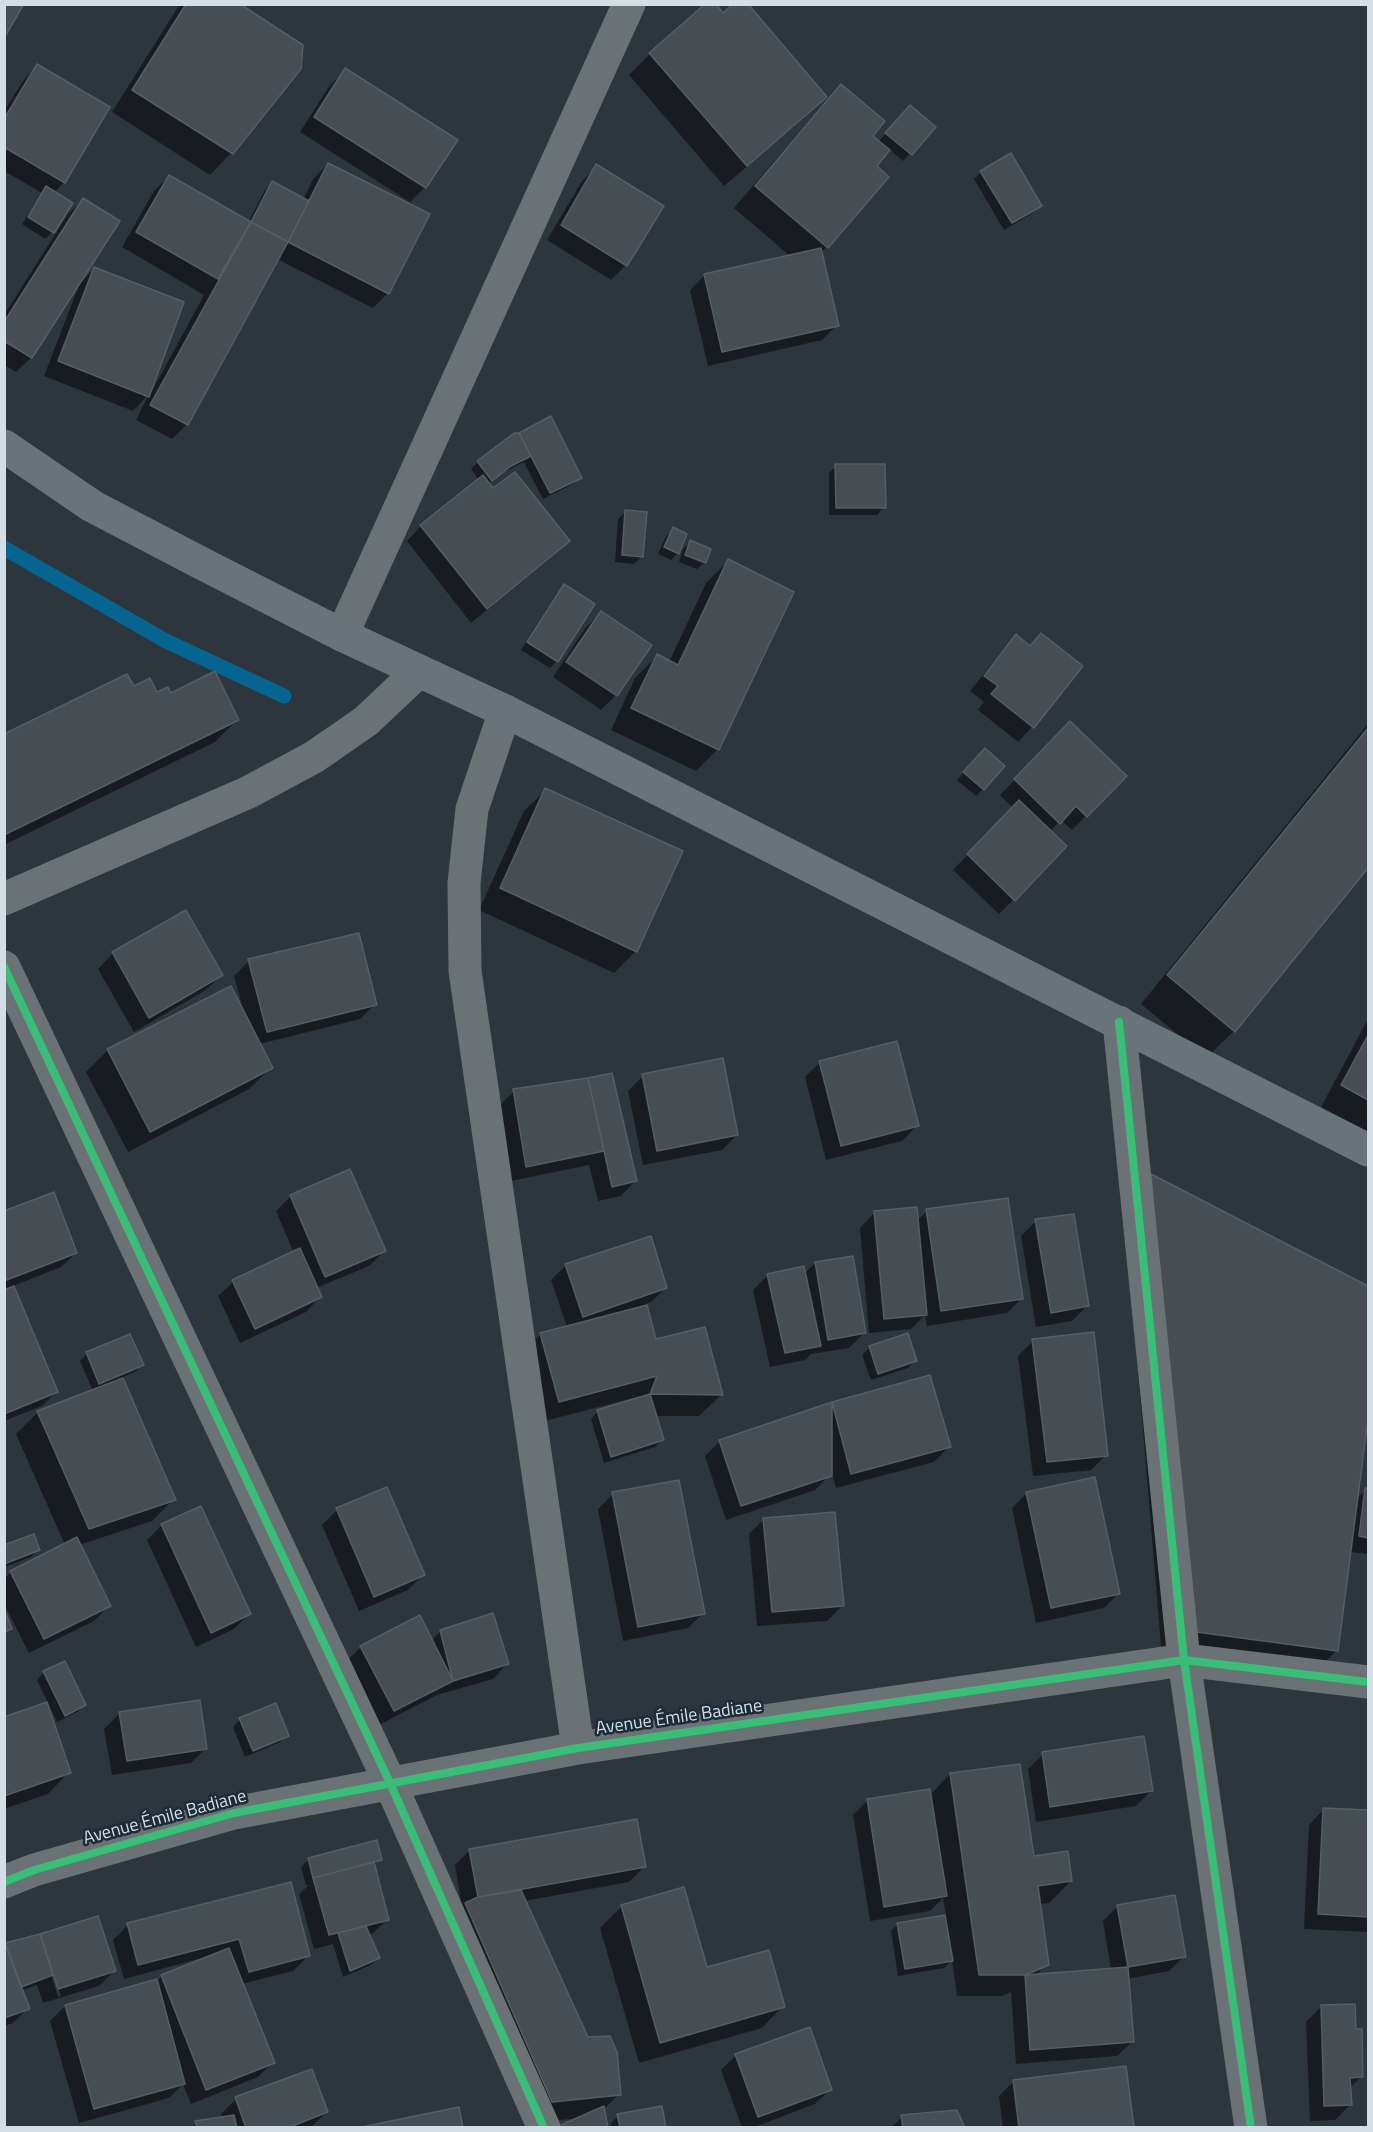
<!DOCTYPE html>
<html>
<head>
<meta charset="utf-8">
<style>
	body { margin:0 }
	#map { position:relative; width:1373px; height:2132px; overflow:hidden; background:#2d363c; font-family:"Titillium Web",sans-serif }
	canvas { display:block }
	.frame { position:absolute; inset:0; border:6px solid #d4dee5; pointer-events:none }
</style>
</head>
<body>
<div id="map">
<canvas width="1373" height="2132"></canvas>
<div class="frame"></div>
</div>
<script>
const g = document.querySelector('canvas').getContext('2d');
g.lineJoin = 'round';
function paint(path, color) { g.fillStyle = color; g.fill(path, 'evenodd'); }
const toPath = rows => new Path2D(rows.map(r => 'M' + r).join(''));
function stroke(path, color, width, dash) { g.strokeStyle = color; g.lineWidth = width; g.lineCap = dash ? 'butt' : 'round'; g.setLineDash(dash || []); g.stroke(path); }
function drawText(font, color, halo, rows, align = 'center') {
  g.font = font + ' "Titillium Web",sans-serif'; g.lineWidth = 5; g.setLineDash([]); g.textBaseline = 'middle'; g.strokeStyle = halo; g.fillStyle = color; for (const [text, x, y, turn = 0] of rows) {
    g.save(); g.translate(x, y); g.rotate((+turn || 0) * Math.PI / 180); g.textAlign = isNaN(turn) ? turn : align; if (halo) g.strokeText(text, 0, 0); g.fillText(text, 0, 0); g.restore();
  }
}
const shadow = toPath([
	[180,4,238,4,299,68,231,153,210,175,112,112],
	[723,15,825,97,803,119,724,186,629,75,650,54],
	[37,66,108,108,64,182,54,193,71,204,52,232,45,239,22,224,42,193,4,171,4,111,23,81],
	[345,70,425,187,410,202,300,132,330,85],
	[841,86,871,136,878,142,903,114,934,127,903,161,889,149,875,166,887,177,821,253,837,325,822,340,708,366,690,290,705,275,790,256,734,208,820,108],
	[328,164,388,293,373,308,277,259,187,424,172,439,136,420,149,394,133,411,44,376,79,285,77,284,31,358,16,372,4,365,4,315,68,214,83,200,80,283,94,269,151,393,204,295,122,247,154,191,169,176,249,221,265,190,272,183,303,200,313,179],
	[597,166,626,265,611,280,547,240,582,181],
	[981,172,1040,205,1033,213,1004,230,974,179],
	[520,435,580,477,573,484,543,499,524,462,502,473,488,484,493,491,568,541,553,556,471,623,407,541,421,526,479,480,471,469,478,462],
	[836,466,884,507,877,515,829,515,829,473],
	[626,511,641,557,634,564,615,562,618,519],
	[673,529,678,553,671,560,658,554,666,536],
	[690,542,705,562,697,569,679,562,683,549],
	[728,561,718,749,696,771,611,730,635,678,657,656,669,662,706,583],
	[564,586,557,661,550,668,521,650,557,593],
	[601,613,616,695,601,710,553,677,586,627],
	[1016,636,1029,647,1081,666,1032,727,1018,742,978,710,984,702,970,691,1002,651],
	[133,688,171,695,237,720,215,742,4,845,4,735],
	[1070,723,1125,776,1072,830,1061,820,1050,831,1014,899,999,914,953,870,1013,808,1000,795],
	[1368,724,1368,866,1234,1031,1206,1058,1141,1004],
	[978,757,983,789,976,796,957,780],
	[546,790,636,951,614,973,479,910,524,811],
	[185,912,221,975,206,990,134,1032,98,969,112,954],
	[249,961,375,1004,360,1019,259,1044,271,1068,249,1089,128,1152,86,1072,108,1050,243,1009,234,976],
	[1368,1019,1368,1133,1321,1107],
	[820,1062,917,1126,902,1141,826,1160,805,1077],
	[611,1074,635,1181,621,1196,598,1201,589,1165,511,1181,499,1106,514,1091],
	[643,1076,737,1135,722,1150,643,1165,628,1091],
	[1152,1176,1368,1288,1368,1407,1356,1499,1366,1490,1368,1490,1368,1554,1350,1552,1337,1650,1309,1678,1162,1658,1124,1203],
	[291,1196,384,1251,369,1266,316,1288,320,1297,306,1312,240,1343,218,1296,233,1282,294,1253,276,1211],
	[927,1211,1022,1298,1007,1313,927,1326,925,1315,911,1329,869,1333,860,1228,874,1213,917,1221],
	[4,1213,76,1253,61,1267,13,1286,57,1391,42,1406,4,1421],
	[1036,1221,1087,1306,1072,1321,1036,1327,1021,1236],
	[815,1263,864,1333,849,1348,811,1354,805,1360,770,1367,753,1290,768,1275,804,1274],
	[566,1265,666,1288,651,1302,645,1304,655,1341,721,1395,699,1416,655,1416,663,1440,655,1447,604,1463,591,1419,598,1411,636,1400,637,1397,537,1423,519,1356,541,1334,567,1327,551,1280],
	[907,1335,915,1361,908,1368,871,1380,862,1355,869,1348],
	[1033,1341,1106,1455,1091,1470,1033,1476,1018,1356],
	[87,1354,142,1365,135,1372,121,1378,174,1499,152,1521,79,1545,109,1606,94,1621,29,1653,4,1604,4,1579,11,1572,65,1545,16,1434,38,1412,93,1391,80,1361],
	[929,1377,949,1447,934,1462,836,1488,832,1473,815,1490,726,1520,705,1456,720,1441,832,1403],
	[1027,1493,1119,1593,1104,1608,1036,1623,1012,1508],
	[613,1494,703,1613,688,1628,623,1641,598,1509],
	[337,1510,423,1575,408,1590,359,1611,322,1525],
	[764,1519,842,1606,827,1621,757,1626,749,1534],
	[162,1525,249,1614,234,1629,196,1647,147,1540],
	[4,1547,38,1550,31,1557,4,1567],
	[441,1631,507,1664,493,1679,437,1695,379,1725,346,1662,361,1647,431,1641],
	[44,1672,85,1705,77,1712,57,1722,37,1680],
	[119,1714,206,1748,191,1763,112,1775,104,1729],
	[4,1718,69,1772,48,1794,4,1809],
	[240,1720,287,1735,280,1742,245,1757,233,1727],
	[1043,1754,1151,1791,1136,1806,1036,1822,1028,1769],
	[950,1774,1032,1857,1071,1881,1049,1903,1039,1904,1047,1964,1036,1975,1111,1970,1103,1921,1118,1906,1184,1956,1169,1971,1127,1979,1132,2042,1117,2056,1016,2064,1011,1992,1002,1996,957,1996,952,1960,944,1968,898,1976,891,1931,898,1924,946,1916,943,1898,930,1911,870,1921,853,1815,868,1800,929,1796],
	[1323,1810,1368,1812,1368,1932,1304,1929,1309,1825],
	[470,1850,644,1867,629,1882,524,1901,587,2039,619,2094,603,2110,606,2128,561,2128,580,2118,530,2123,462,1908,455,1865],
	[309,1859,380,1859,373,1866,387,1920,372,1934,369,1935,378,1958,371,1965,343,1977,333,1944,314,1949,299,1894,309,1885,306,1885,301,1867],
	[290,1883,308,1956,293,1971,242,1984,273,2062,258,2077,191,2104,183,2084,169,2098,79,2123,50,2021,65,2006,156,1982,162,1976,203,1960,202,1958,124,1979,113,1940,128,1925],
	[622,1906,706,1969,783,2006,762,2028,639,2063,600,1928],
	[42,1935,114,1971,99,1986,43,2003,37,1985,21,1991,28,2008,13,2023,4,2026,4,1945],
	[41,1942,44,1942,61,1996,58,1997],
	[1321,2007,1354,2030,1361,2077,1349,2089,1350,2105,1335,2120,1310,2121,1306,2022],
	[736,2055,830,2090,815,2104,752,2128,742,2128,721,2070],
	[311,2070,327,2112,312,2126,191,2128,196,2123,222,2118,221,2114,236,2099],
	[1014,2081,1133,2126,1003,2128,999,2096],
	[618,2116,665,2128,611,2128,611,2123],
	[902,2117,963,2128,891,2128]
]);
const stream = toPath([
	[4,548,166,641,284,696]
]);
const building = toPath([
	[4,4,24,4,4,38,4,4],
	[186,4,240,4,303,45,301,69,233,154,132,90,186,4],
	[705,4,716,4,723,13,733,4,748,4,827,97,747,166,649,53,705,4],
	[37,64,110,107,65,183,4,147,4,119,37,64],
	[345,68,458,140,426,188,314,117,345,68],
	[841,84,885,121,873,136,890,150,877,166,889,177,828,248,755,186,841,84],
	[910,105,936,127,912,155,885,133,910,105],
	[1011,153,1042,206,1012,223,980,171,1011,153],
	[328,163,430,214,389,294,288,242,328,163],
	[596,164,664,206,627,266,561,225,596,164],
	[169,175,251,222,218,279,136,232,169,175],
	[272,181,309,201,288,242,251,222,272,181],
	[46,186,73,203,54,233,28,217,46,186],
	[83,198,120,221,32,358,4,341,4,322,83,198],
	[251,222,288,242,188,425,150,405,251,222],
	[821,248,839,326,722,352,704,274,821,248],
	[94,267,184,302,149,397,58,361,94,267],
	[551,416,582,478,550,493,519,433,551,416],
	[514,433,519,433,531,456,511,466,492,481,477,461,514,433],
	[835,464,885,464,886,508,836,508,835,464],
	[515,472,570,541,487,609,420,525,483,475,493,488,515,472],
	[625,510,647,512,643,557,622,555,625,510],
	[673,527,687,534,679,554,664,547,673,527],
	[690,540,711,549,706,563,685,555,690,540],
	[728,559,794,592,719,750,631,708,657,654,678,665,728,559],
	[564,584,595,604,558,662,527,642,564,584],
	[601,611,652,645,617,696,566,662,601,611],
	[1041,633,1083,666,1034,728,991,694,998,686,984,676,1016,634,1030,646,1041,633],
	[215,671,239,720,4,835,4,734,127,674,134,686,150,678,157,692,168,687,171,693,215,671],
	[1070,721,1127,776,1087,817,1076,806,1060,824,1014,779,1070,721],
	[1368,728,1368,868,1235,1032,1167,975,1368,728],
	[985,748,1005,766,984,790,963,772,985,748],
	[545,788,683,851,637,952,500,888,545,788],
	[1019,800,1067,846,1015,901,967,854,1019,800],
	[186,910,223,975,149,1018,112,952,186,910],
	[359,933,377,1005,267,1032,248,959,359,933],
	[231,986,273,1068,150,1132,107,1049,231,986],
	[1368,1035,1368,1100,1341,1085,1368,1035],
	[897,1041,919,1126,841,1146,819,1061,897,1041],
	[723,1058,738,1135,657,1151,642,1074,723,1058],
	[612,1073,637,1181,612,1187,588,1078,612,1073],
	[588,1078,604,1151,526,1167,513,1089,588,1078],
	[350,1169,386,1251,325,1277,290,1195,350,1169],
	[1151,1174,1368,1286,1368,1419,1338,1651,1189,1631,1151,1174],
	[54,1192,77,1253,4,1281,4,1211,54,1192],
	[1008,1198,1023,1299,941,1311,926,1209,1008,1198],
	[917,1207,927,1315,884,1319,874,1211,917,1207],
	[1074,1214,1089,1306,1051,1313,1035,1219,1074,1214],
	[651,1236,667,1288,583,1317,565,1264,651,1236],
	[300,1248,322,1297,255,1329,232,1280,300,1248],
	[853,1256,866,1333,828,1340,815,1262,853,1256],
	[804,1266,821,1346,785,1353,767,1274,804,1266],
	[14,1286,58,1392,4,1414,4,1290,14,1286],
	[647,1305,656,1339,705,1327,723,1395,650,1394,657,1376,559,1402,540,1333,647,1305],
	[1094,1332,1108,1456,1047,1462,1032,1339,1094,1332],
	[908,1333,917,1361,878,1374,869,1346,908,1333],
	[130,1334,144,1365,99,1384,86,1352,130,1334],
	[930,1375,951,1447,851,1474,832,1402,930,1375],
	[123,1378,176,1500,89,1529,37,1411,123,1378],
	[650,1394,664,1440,611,1457,597,1410,650,1394],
	[832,1402,832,1476,741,1506,719,1440,832,1402],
	[1095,1477,1120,1594,1051,1608,1026,1492,1095,1477],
	[679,1480,705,1614,638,1627,612,1492,679,1480],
	[387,1487,425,1575,374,1597,336,1508,387,1487],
	[1365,1488,1368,1488,1368,1538,1359,1536,1365,1488],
	[201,1506,251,1614,211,1633,161,1524,201,1506],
	[835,1512,844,1606,772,1612,763,1518,835,1512],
	[34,1534,40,1550,4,1564,4,1545,34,1534],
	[77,1537,111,1606,44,1639,10,1571,77,1537],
	[4,1608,12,1629,4,1632,4,1608],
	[493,1613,509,1664,453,1681,440,1630,493,1613],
	[420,1615,453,1681,394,1711,360,1646,420,1615],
	[65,1661,86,1705,65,1716,43,1671,65,1661],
	[200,1700,207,1749,127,1761,119,1712,200,1700],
	[47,1702,71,1773,4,1796,4,1717,47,1702],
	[276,1703,289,1736,253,1751,239,1718,276,1703],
	[1144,1736,1153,1791,1050,1807,1042,1752,1144,1736],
	[1020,1764,1034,1856,1068,1851,1072,1881,1038,1886,1049,1965,1025,1975,979,1975,950,1773,1020,1764],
	[930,1789,947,1896,884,1907,867,1799,930,1789],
	[1323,1808,1368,1810,1368,1917,1318,1914,1323,1808],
	[637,1819,646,1867,478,1897,469,1849,637,1819],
	[377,1840,382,1860,313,1878,308,1858,377,1840],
	[374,1862,389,1920,329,1935,313,1878,374,1862],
	[291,1882,310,1956,249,1972,239,1939,138,1965,127,1923,291,1882],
	[684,1887,707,1967,769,1950,785,2007,660,2043,621,1905,684,1887],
	[521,1890,588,2037,610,2036,617,2052,621,2095,552,2102,465,1903,478,1897,521,1890],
	[1175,1895,1186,1957,1128,1967,1117,1905,1175,1895],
	[945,1915,953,1961,905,1969,897,1923,945,1915],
	[98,1916,116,1971,58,1989,40,1934,98,1916],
	[366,1926,380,1958,350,1971,338,1933,366,1926],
	[40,1934,53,1975,21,1987,5,1943,40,1934],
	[5,1943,30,2009,4,2018,4,1943,5,1943],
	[229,1948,275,2063,206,2090,161,1975,229,1948],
	[1128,1967,1134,2042,1030,2050,1025,1975,1128,1967],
	[157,1979,185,2084,94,2109,65,2005,157,1979],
	[1355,2004,1356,2029,1362,2029,1363,2077,1350,2078,1352,2105,1324,2106,1321,2005,1355,2004],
	[810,2027,832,2090,758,2117,735,2054,810,2027],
	[1126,2066,1134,2127,1019,2128,1013,2080,1126,2066],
	[312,2069,328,2112,287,2128,246,2128,235,2097,312,2069],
	[604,2106,608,2128,562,2128,561,2125,604,2106],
	[662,2106,666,2128,620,2128,617,2114,662,2106],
	[459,2107,463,2128,357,2128,459,2107],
	[957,2110,965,2128,903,2128,901,2115,957,2110],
	[234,2115,237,2128,197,2128,195,2121,234,2115]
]);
const street = toPath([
	[342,635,629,4],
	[505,711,472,809,464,883,465,971,578,1748],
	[4,899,249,792,314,757,366,721,419,671],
	[4,967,390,1783,544,2128],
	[1119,1022,1184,1660,1251,2128],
	[4,1882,34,1870,234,1813,578,1748,1184,1660,1368,1682]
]);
const primary = toPath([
	[4,446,92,506,201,563,342,635,505,711,1368,1150]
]);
const cycleway = toPath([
	[4,967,390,1783,544,2128],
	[1119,1022,1184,1660,1251,2128],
	[4,1882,34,1870,234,1813,578,1748,1184,1660,1368,1682]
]);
const streetNames = [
	["Avenue Émile Badiane",679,1718,-8],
	["Avenue Émile Badiane",165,1818,-15]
];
paint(shadow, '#0007');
stroke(stream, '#066491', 15);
paint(building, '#464e53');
stroke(building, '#565e63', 1.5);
stroke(street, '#6b7276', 33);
stroke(primary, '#69737a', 33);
stroke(cycleway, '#3abd76', 8);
drawText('18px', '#d4dee5', '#1d2c37', streetNames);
</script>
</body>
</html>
